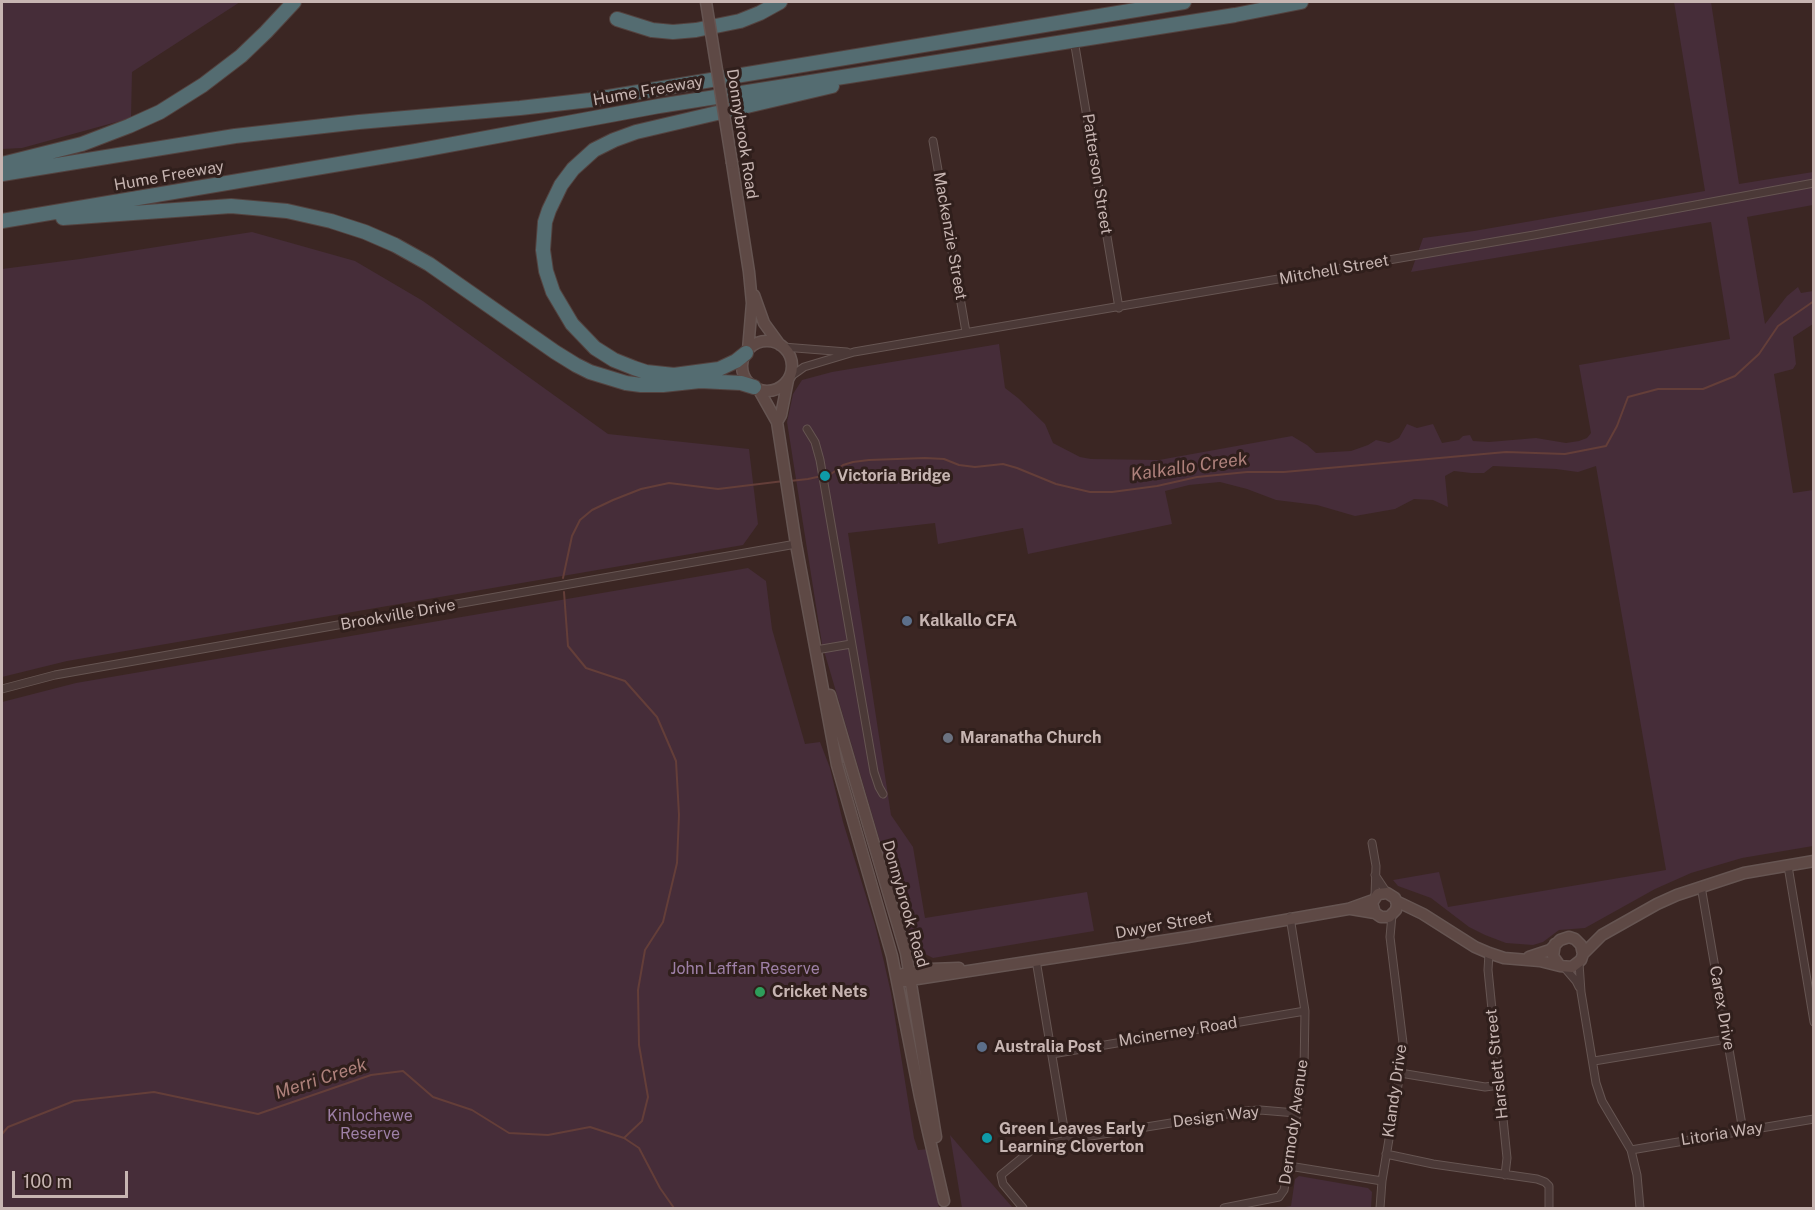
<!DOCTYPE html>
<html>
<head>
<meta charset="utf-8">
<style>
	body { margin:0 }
	#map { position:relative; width:1815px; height:1210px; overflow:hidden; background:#3b2623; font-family:"Public Sans",sans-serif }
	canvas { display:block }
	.frame { position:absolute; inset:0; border:3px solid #c7b5b2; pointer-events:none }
	.scale { position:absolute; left:12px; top:1171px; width:116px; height:27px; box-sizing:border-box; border:3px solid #c7b5b2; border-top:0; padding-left:8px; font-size:18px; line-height:21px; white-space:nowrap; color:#c7b5b2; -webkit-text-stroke:4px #301f1c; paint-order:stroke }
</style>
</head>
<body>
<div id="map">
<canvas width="1815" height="1210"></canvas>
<div class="frame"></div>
<div class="scale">100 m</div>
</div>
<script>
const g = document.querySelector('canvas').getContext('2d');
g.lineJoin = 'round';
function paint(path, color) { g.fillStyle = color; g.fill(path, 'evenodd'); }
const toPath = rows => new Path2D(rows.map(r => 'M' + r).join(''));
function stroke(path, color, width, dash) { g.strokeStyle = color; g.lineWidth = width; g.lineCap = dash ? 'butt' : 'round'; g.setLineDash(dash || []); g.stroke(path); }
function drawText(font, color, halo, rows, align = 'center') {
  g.font = font + ' "Public Sans",sans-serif'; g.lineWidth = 6; g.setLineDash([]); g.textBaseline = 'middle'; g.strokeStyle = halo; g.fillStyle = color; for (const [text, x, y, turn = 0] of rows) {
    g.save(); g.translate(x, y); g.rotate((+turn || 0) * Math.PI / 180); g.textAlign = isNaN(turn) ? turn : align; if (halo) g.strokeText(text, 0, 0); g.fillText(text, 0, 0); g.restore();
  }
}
const green = toPath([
	[2,2,240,2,132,72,131,118,22,148,2,149],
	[1674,2,1711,2,1739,184,1813,172,1813,205,1747,217,1765,324,1787,296,1798,287,1801,293,1813,291,1813,324,1793,337,1796,364,1793,369,1774,374,1793,493,1813,490,1813,846,1742,858,1691,873,1655,889,1585,928,1559,930,1543,942,1533,945,1506,943,1485,935,1469,927,1431,898,1398,886,1393,880,1439,872,1448,907,1666,870,1596,466,1578,472,1556,469,1493,466,1484,473,1471,473,1454,471,1445,476,1448,507,1433,500,1414,499,1395,509,1355,516,1317,505,1276,500,1247,489,1220,482,1189,485,1165,491,1172,524,1028,554,1023,528,938,544,935,523,848,533,891,815,913,847,925,918,1087,892,1094,931,933,958,911,947,822,644,787,422,793,394,802,380,832,372,999,344,1005,388,1018,398,1045,424,1053,443,1080,457,1091,459,1159,460,1292,436,1307,445,1316,453,1351,451,1368,445,1376,440,1389,443,1399,438,1407,424,1417,428,1433,424,1442,443,1459,440,1463,436,1470,435,1473,441,1489,442,1536,438,1566,443,1579,441,1587,438,1591,433,1579,365,1730,339,1711,222,1411,272,1423,238,1474,231,1705,191],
	[252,232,355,261,423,301,608,434,749,449,758,524,743,545,67,661,2,677,2,269,80,259],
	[748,568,766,581,772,629,805,744,820,742,830,768,843,822,875,925,884,962,891,993,914,1138,918,1150,929,1149,939,1208,2,1208,2,702,76,683],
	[950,1135,985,1176,1013,1208,962,1208],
	[1299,1176,1368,1188,1372,1192,1371,1208,1279,1208,1291,1206,1295,1179]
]);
const stream = toPath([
	[790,481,808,479,831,474,843,465,853,462,869,460,925,458,944,459,959,465,975,467,1003,464,1017,468,1056,484,1090,492,1112,492,1157,486,1197,477,1247,472,1284,472,1506,452,1565,454,1606,446,1617,426,1628,397,1658,389,1703,389,1735,376,1759,354,1778,326,1814,301],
	[563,578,572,536,580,520,592,510,613,500,641,489,669,483,718,489,784,481],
	[564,592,568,646,586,668,625,681,657,717,676,761,679,815,677,863,663,922,645,950,638,990,639,1045,648,1097,642,1121,624,1138],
	[2,1134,8,1127,74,1101,154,1092,258,1114,371,1075,403,1071,433,1097,472,1110,509,1133,548,1135,590,1127,624,1138,639,1148,660,1188,674,1208]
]);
const street = toPath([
	[1074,40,1119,308],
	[933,141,966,332],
	[783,347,847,352],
	[790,377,804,367,854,352,1534,235,1814,183],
	[807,429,815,442,820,460,874,772,879,787,883,794],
	[816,650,851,644],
	[2,689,55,675,796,544],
	[1372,843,1376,866,1375,896],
	[1788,866,1814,1022],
	[1375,875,1387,893],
	[1701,886,1743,1131],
	[1489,953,1488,970,1507,1158,1505,1175],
	[1036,960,1066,1140],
	[1579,963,1581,992,1596,1083,1602,1101,1631,1150,1637,1175,1640,1208],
	[1564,967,1576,981,1579,987],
	[1052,1054,1305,1011],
	[1594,1061,1727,1039],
	[1400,1073,1485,1087,1500,1085],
	[1631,1150,1814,1119],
	[1386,1154,1433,1164,1537,1179,1545,1182,1549,1186,1549,1208],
	[1289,1166,1382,1181],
	[1023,1208,1003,1184,1001,1175,1034,1148,1066,1140,1245,1111,1260,1110,1296,1113],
	[1224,1208,1279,1197,1284,1190,1304,1070,1305,1011,1290,917],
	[1380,1208,1382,1181,1400,1073,1403,1043,1390,937,1392,915]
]);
const secondary = toPath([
	[732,163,749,272,752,303,748,350],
	[754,295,764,323,780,345],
	'742 366a25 25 0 1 1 50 0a25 25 0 1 1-50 0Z',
	[759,390,777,422,796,544,837,765,892,956,920,1097,944,1201],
	[777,422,781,415,788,380],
	[830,695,906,953,936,1137],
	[1396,901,1423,914,1475,947,1489,953,1504,958,1540,961,1560,966],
	[1351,909,1375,913,1381,917,1389,917,1396,910,1397,904,1395,898,1387,893,1378,894,1372,903,1375,913],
	[1583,954,1602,935,1657,904,1677,895,1744,873,1814,861],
	[1529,957,1550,950,1560,940,1569,937,1575,939,1581,945,1583,954,1581,960,1572,967,1560,966,1553,956,1555,944],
	[903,974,931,969,959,968],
	[904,981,1188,937,1348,909,1373,900]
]);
const highway = toPath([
	[617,19,652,30,673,32,696,30,740,21,760,13,780,2],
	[2,164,82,144,129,126,160,112,203,85,241,56,266,32,294,2],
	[2,174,235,136,359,122,520,108,590,100,1184,2],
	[63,218,231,206,287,211,331,221,365,232,395,245,429,264,555,352,576,365,590,372,626,383,641,385,663,385,700,381,741,383,754,387],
	[2,221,416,151,659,106,1235,15,1301,2],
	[746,353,736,361,719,369,674,375,646,372,634,368,614,360,595,348,572,324,553,292,546,271,543,250,545,222,549,210,561,185,573,169,594,150,614,140,636,132,832,86]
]);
const secondaryBridge = toPath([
	[706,2,732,163]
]);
const markers = [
	[825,476,6,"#0f9aa8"],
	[907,621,6,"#5c6f8a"],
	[948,738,6,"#6b7280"],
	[760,992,6,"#2e9e5b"],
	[982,1047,6,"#5c6f8a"],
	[987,1138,6,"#0f9aa8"]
];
const streetNames = [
	["Hume Freeway",648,91,-10],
	["Donnybrook Road",742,134,81],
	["Patterson Street",1097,174,81],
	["Hume Freeway",169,176,-10],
	["Mackenzie Street",950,236,80],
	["Mitchell Street",1334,270,-10],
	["Brookville Drive",398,615,-10],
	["Donnybrook Road",905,904,74],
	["Dwyer Street",1164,925,-10],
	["Carex Drive",1722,1008,80],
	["Mcinerney Road",1178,1032,-9],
	["Harslett Street",1497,1064,-96],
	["Klandy Drive",1395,1091,-82],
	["Design Way",1216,1117,-7],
	["Dermody Avenue",1294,1122,-82],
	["Litoria Way",1722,1134,-9]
];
const poiNames = [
	["Victoria Bridge",837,476],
	["Kalkallo CFA",919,621],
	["Maranatha Church",960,738],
	["Cricket Nets",772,992],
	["Australia Post",994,1047],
	["Green Leaves Early",999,1129],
	["Learning Cloverton",999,1147]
];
const parkNames = [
	["John Laffan Reserve",745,969],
	["Kinlochewe",370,1116],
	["Reserve",370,1134]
];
const waterNames = [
	["Kalkallo Creek",1189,467,-8],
	["Merri Creek",321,1079,-18]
];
paint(green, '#462d39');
stroke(stream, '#643e39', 2);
stroke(street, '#665552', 9);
stroke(secondary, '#665552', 13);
stroke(highway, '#53423f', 16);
stroke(street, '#4b3937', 7);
stroke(secondary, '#5e4945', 10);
stroke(highway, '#546c71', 14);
stroke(secondaryBridge, '#665552', 13, []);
stroke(secondaryBridge, '#5e4945', 10);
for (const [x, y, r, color] of markers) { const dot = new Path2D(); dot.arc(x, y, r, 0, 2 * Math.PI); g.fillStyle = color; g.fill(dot); stroke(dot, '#301f1c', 2); }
drawText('16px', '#c7b5b2', '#301f1c', streetNames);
drawText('bold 16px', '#c7b5b2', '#301f1c', poiNames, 'left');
drawText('16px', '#9e80a7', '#301f1c', parkNames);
drawText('italic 18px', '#ae817b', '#301f1c', waterNames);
</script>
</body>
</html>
